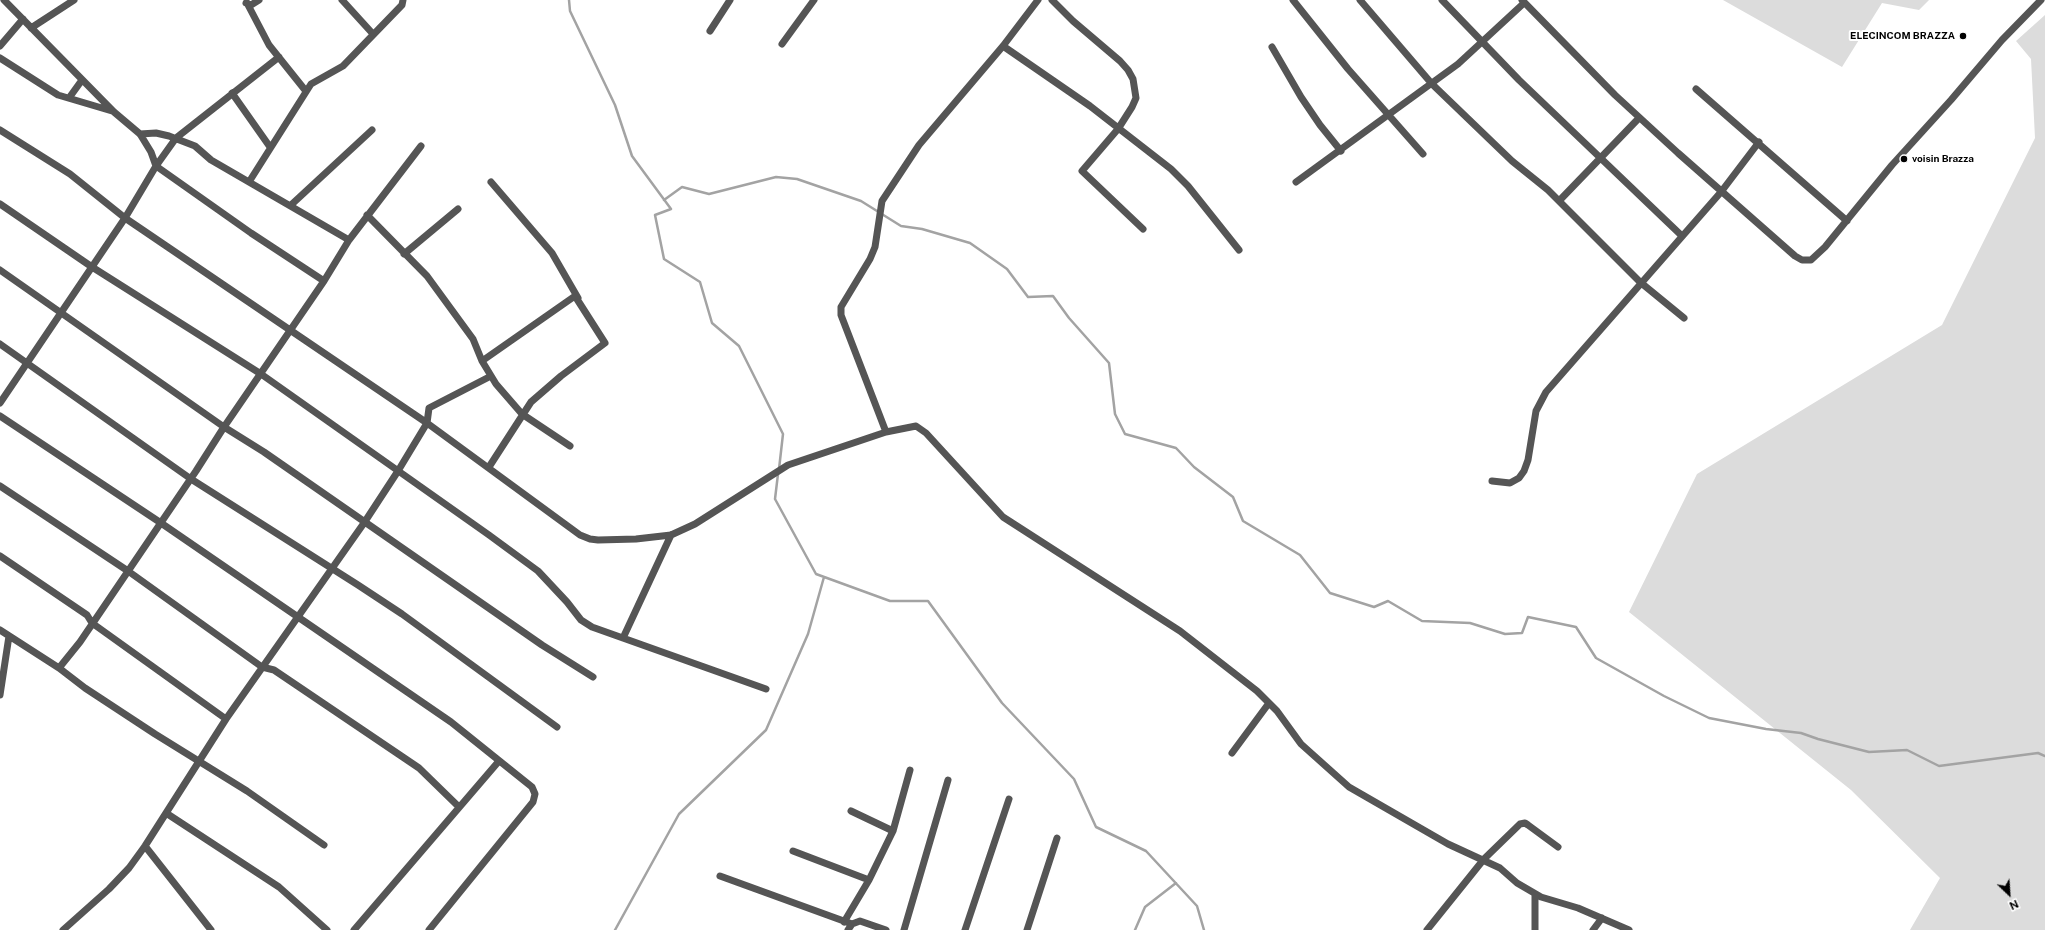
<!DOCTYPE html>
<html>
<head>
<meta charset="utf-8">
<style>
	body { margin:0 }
	#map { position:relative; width:2045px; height:930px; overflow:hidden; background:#fff; font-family:"Public Sans",sans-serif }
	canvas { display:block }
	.north { position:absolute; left:1989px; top:874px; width:40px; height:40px; -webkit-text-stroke:3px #fff; paint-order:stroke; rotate:155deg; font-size:11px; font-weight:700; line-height:16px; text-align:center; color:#000 }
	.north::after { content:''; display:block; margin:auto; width:14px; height:18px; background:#000; clip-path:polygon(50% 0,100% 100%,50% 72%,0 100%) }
</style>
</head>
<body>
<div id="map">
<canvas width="2045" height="930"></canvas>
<div class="north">N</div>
</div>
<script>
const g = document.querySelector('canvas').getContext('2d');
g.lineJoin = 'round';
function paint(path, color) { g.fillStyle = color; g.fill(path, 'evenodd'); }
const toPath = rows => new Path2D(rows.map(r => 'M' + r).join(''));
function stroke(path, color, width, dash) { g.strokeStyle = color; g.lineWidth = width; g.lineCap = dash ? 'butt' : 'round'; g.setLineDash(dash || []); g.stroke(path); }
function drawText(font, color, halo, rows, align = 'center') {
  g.font = font + ' "Public Sans",sans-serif'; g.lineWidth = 4; g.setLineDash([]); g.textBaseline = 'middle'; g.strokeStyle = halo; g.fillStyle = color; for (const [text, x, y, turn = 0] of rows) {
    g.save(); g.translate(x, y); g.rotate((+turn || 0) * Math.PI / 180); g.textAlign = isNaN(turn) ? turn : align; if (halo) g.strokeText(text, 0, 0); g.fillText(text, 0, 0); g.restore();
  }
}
const green = toPath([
	[1723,0,1929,0,1919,10,1882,3,1842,67],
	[2045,15,2045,930,1910,930,1940,878,1851,790,1629,612,1697,474,1942,325,2035,138,2031,59,2016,41]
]);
const stream = toPath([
	[569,0,570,11,615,105,632,156,671,209,655,215,664,259,700,282,712,323,739,346,783,434,779,469],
	[664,200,682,187,709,194,776,177,797,179,861,201,901,226,922,229,970,243,1007,269,1028,297,1053,296,1069,318,1109,363,1115,414,1125,434,1176,448,1194,467,1233,497,1243,521,1300,555,1330,593,1374,607,1388,601,1422,621,1470,623,1505,634,1522,633,1528,617,1576,627,1596,658,1664,696,1709,718,1766,729,1801,733,1818,739,1869,752,1907,750,1939,766,2038,753,2045,756],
	[778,474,775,499,816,574,890,601,928,601,1002,703,1074,779,1096,827,1146,851,1197,906,1204,930],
	[615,930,679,814,766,730,808,634,824,577],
	[1135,930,1145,907,1176,883]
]);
const minor = toPath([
	[342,0,373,34],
	[1052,0,1073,21,1120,61,1128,70,1133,79,1136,98,1132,107,1118,129,1082,171,1143,229],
	[1293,0,1348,69,1423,154],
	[1360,0,1432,84,1512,161,1548,190,1640,282,1684,318],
	[1442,0,1519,80,1682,236],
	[1522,0,1615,95,1678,153,1795,256,1802,260,1811,260,1825,247,1892,165,1951,100,2002,40,2041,0],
	[246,3,251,5,259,0],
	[247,3,269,45,305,90],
	[31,28,74,0],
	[710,31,730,0],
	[782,44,814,0],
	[0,46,23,19],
	[1003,46,1090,106,1171,169,1188,186,1239,250],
	[1272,47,1301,97,1320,125,1341,151],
	[279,57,176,138,156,166,251,233,324,281],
	[0,58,58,95,112,111],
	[1696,89,1847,221],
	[232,93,270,147],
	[69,98,82,80],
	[0,130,70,174,125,218,427,423,580,535,590,539,598,540,636,539,671,535,695,524,788,465,886,432,916,426,926,433,1003,517,1180,631,1257,691,1277,711,1301,744,1349,787,1448,844,1500,868,1517,883,1541,897,1578,908,1629,930],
	[249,182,311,84,343,66,402,5,403,0],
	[491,182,552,253,578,298],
	[1296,182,1458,64,1524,3],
	[1559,201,1639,118],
	[0,204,92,267,261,374,489,535,538,571,567,602,581,620,592,627,766,689],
	[291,205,372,130],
	[367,215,427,276,473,339,482,361,496,384,522,414,570,446],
	[349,240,421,146],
	[404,254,458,209],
	[0,270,224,427,264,452,542,645,593,677],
	[0,344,191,479,358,585,402,614,557,727],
	[482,361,575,296,605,343,561,376,531,402,489,467],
	[0,403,125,218,156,166,151,152,140,134,114,112,4,0],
	[0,416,161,523,451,722,532,787,535,794,533,802,429,930],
	[886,432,841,315,841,307,870,259,875,247,882,201,919,145,1003,46,1038,0],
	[1492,481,1510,483,1519,478,1524,471,1528,460,1536,411,1546,392,1721,192,1759,142],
	[0,486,128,571,262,667,274,670,419,768,459,807],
	[0,556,87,615,92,623,226,719],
	[0,630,59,668,80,642,196,471,224,427,324,281,349,240,211,160,195,146,169,136,156,133,140,134],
	[623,638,671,535],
	[59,668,85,688,155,734,247,791,324,845],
	[0,695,9,636],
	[1232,753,1269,703],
	[851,811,893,831],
	[166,813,279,887,327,930],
	[145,846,211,930],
	[793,851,869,880],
	[720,876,852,924],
	[844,922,869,880,893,831,910,770],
	[63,930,109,889,129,868,145,846,226,719,364,523,398,471,427,423,429,408,491,376],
	[354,930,499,761],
	[848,930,852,924,860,921,886,930],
	[904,930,948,780],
	[965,930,1009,799],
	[1027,930,1057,838],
	[1427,930,1484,859,1520,824,1525,823,1528,825,1558,847],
	[1535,930,1535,894],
	[1593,930,1602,918]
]);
const markers = [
	[1963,36,4,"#000"],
	[1904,159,4,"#000"]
];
const poiNames = [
	["ELECINCOM BRAZZA",1955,36],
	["voisin Brazza",1912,159,"left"]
];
paint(green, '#dcdcdc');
stroke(stream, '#a3a3a3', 2.5);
stroke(minor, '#555', 7);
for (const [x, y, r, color] of markers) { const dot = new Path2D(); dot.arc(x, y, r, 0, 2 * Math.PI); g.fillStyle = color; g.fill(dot); stroke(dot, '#fff', 1.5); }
drawText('bold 10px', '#000', '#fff', poiNames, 'right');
</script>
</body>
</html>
